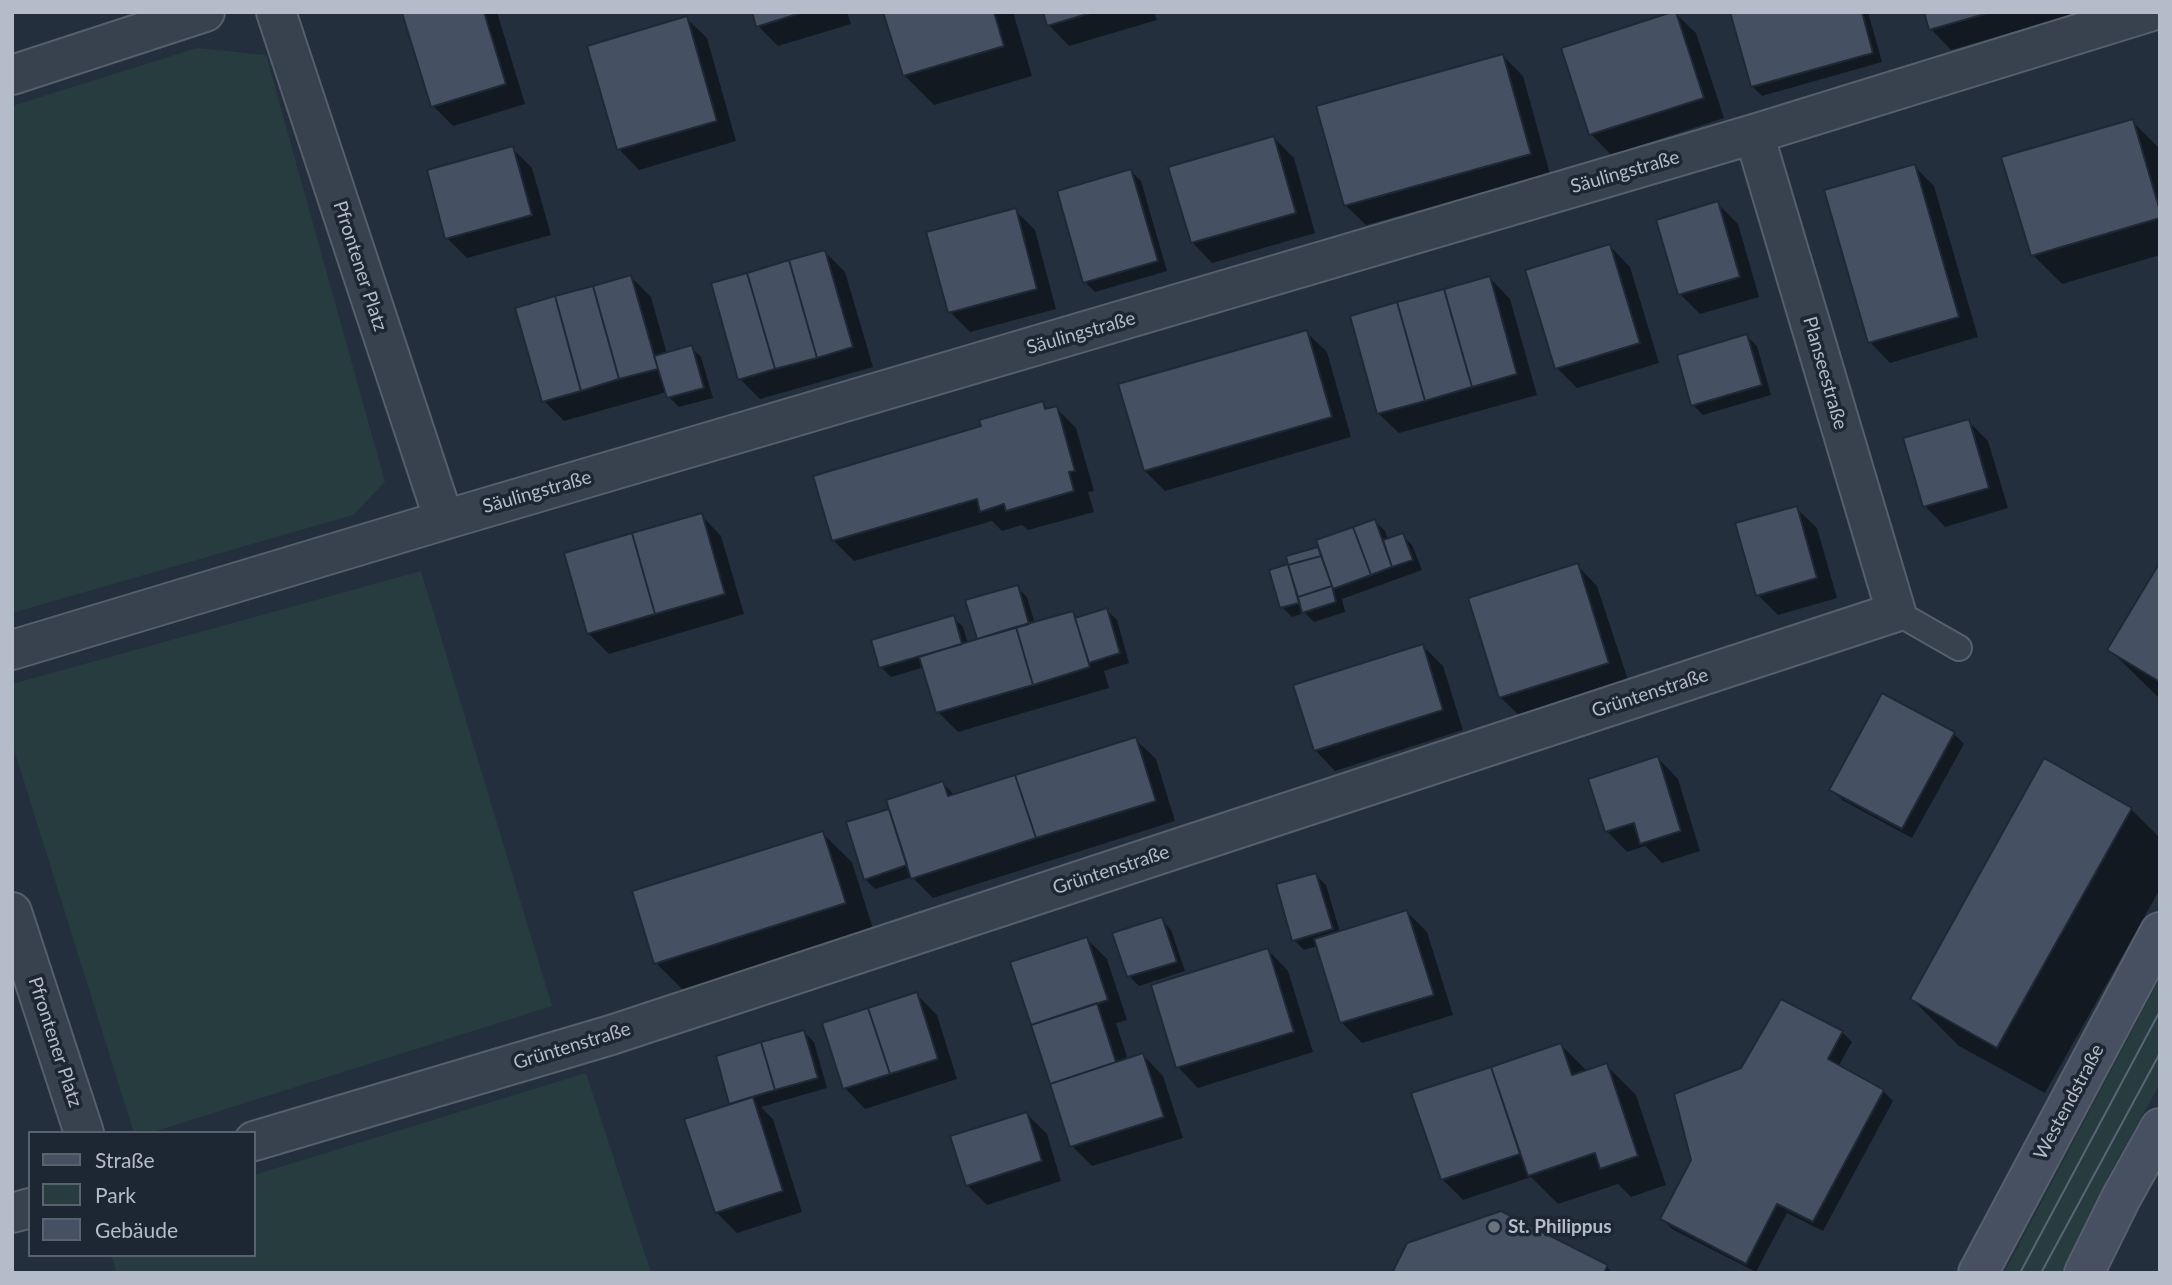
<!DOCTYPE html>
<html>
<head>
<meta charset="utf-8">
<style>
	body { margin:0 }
	#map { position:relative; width:2172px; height:1285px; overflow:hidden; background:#242f3e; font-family:Lato,sans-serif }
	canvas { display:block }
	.frame { position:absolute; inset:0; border:14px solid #b4bcc9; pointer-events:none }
	.legend { position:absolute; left:28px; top:1131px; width:228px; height:126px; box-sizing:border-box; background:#1d2633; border:2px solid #59626f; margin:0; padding:9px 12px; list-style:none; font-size:21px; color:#b4bcc9 }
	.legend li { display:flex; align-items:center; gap:14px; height:35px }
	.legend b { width:35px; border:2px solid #59626f }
</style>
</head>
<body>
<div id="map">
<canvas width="2172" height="1285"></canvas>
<div class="frame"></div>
<ul class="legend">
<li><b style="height:9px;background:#465061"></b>Straße</li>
<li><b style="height:19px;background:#263c3f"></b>Park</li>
<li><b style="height:19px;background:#455162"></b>Gebäude</li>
</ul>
</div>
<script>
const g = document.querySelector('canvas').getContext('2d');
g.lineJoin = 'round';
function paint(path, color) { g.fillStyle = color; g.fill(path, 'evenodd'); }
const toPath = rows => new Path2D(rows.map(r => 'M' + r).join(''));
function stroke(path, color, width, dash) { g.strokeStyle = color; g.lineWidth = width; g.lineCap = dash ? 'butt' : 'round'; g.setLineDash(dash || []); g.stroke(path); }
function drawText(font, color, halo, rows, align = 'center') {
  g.font = font + ' Lato,sans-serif'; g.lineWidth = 7; g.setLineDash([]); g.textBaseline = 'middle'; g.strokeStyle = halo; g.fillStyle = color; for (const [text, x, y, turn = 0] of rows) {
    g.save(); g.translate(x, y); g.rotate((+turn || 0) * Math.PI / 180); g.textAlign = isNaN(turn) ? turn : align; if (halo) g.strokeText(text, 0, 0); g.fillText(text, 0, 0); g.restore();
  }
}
const green = toPath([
	[197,48,266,55,385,482,353,515,12,613,12,106],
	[421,571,552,1006,150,1133,134,1133,12,743,12,684],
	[2160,978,2160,1084,2109,1175,2061,1273,2004,1273],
	[586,1073,651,1273,117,1273,111,1255,254,1255,254,1175]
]);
const shadow = toPath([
	[412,12,497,12,525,104,453,126,433,106],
	[753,12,847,12,851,24,778,46,758,26],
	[885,12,1013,12,1032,76,934,105,904,75],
	[1045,12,1154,12,1157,20,1069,46,1049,25],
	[1732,12,1868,12,1882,62,1762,96,1752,86],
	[1926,12,2082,12,1951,50,1931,29],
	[1675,13,1696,33,1724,118,1611,155,1591,134,1564,50],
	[686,18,707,38,736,141,639,170,619,149],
	[1503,56,1523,76,1550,174,1366,225,1345,205],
	[2132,121,2160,149,2160,255,2062,284,2033,255],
	[1274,138,1294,158,1315,233,1212,263,1192,242],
	[512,148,532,168,551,235,467,258,447,238],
	[1914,166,1934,186,1978,337,1890,363,1870,342],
	[1131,171,1141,181,1167,271,1095,292,1085,282],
	[1717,203,1738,224,1759,297,1700,314,1680,294],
	[1015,210,1035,230,1056,309,970,332,950,312],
	[1610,246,1630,267,1659,363,1577,388,1557,368],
	[825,252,845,272,873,367,760,399,740,379],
	[631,277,651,297,667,354,691,347,701,357,713,398,679,407,669,397,667,392,564,421,544,401],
	[1490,278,1510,299,1537,395,1399,433,1378,413],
	[1306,332,1327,352,1351,437,1165,491,1145,471],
	[1747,336,1757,346,1771,395,1703,415,1693,405],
	[1042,403,1049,410,1056,408,1076,428,1094,491,1088,492,1094,512,1028,530,1022,525,1002,531,992,521,854,561,834,541,816,477,984,427],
	[1968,421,1988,441,2008,508,1945,527,1925,506],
	[1796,508,1817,528,1837,598,1778,615,1758,595],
	[701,515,721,536,744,614,609,654,588,633],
	[1375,521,1385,531,1388,540,1402,535,1412,545,1422,570,1342,599,1345,612,1314,622,1305,613,1292,617,1282,607,1290,565,1288,557,1320,548],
	[1577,565,1597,586,1629,683,1521,717,1500,697],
	[2160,566,2160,699,2110,650],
	[1017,587,1027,597,1035,624,1073,613,1078,618,1107,610,1117,620,1129,663,1104,671,1109,688,958,732,938,712,925,667,891,677,881,667,953,617,963,627,968,644,980,640,978,638],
	[1423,646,1443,666,1463,730,1335,771,1315,750],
	[1954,734,1964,744,1912,838,1842,800,1832,790],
	[1135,739,1156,759,1175,821,933,898,912,877,875,889,865,879,891,810,943,783,955,796],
	[1658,758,1678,779,1700,851,1662,863,1645,846,1627,852,1607,831],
	[2131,809,2160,838,2160,889,2045,1093,1959,1046,1912,999],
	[822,833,852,862,874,932,685,992,656,963],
	[1316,875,1326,885,1340,932,1407,912,1427,932,1453,1015,1362,1043,1342,1023,1318,946,1304,950,1294,940],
	[1161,919,1171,930,1185,971,1139,986,1129,976],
	[1087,939,1107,959,1127,1020,1116,1023,1128,1060,1143,1055,1163,1076,1183,1138,1092,1166,1072,1146],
	[1268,950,1288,971,1313,1052,1198,1088,1178,1067],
	[916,994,937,1015,957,1079,865,1109,845,1088],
	[804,1032,814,1042,827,1088,761,1107,773,1119,802,1212,737,1233,717,1213,686,1121,733,1105,731,1103],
	[1842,1032,1852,1042,1838,1067,1883,1091,1893,1101,1823,1231,1787,1213,1756,1272,1672,1229,1662,1219,1742,1070],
	[1561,1045,1587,1071,1606,1065,1636,1095,1666,1185,1631,1197,1618,1184,1558,1204,1531,1177,1463,1200,1442,1179,1414,1094],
	[1027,1114,1047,1134,1061,1181,987,1205,967,1185],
	[1501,1213,1607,1267,1613,1273,1394,1273]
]);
const building = toPath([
	[406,12,484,12,506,84,431,107,402,13,406,12],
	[752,12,804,12,756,27,752,12],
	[883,12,994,12,1004,46,903,76,883,12],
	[1043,12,1094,12,1047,26,1043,12],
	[1672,12,1676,12,1704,98,1589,135,1561,48,1672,12],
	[1730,12,1862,12,1873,53,1751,87,1730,12],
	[1924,12,1992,12,1929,30,1924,12],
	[687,16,717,121,617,150,587,46,687,16],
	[1503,54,1531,154,1344,206,1316,106,1503,54],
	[2133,119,2160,211,2160,218,2031,256,2001,157,2133,119],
	[1274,136,1296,213,1191,243,1168,167,1274,136],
	[513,146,532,215,445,239,427,170,513,146],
	[1915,164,1959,317,1868,343,1824,190,1915,164],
	[1131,169,1158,261,1083,283,1057,191,1131,169],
	[1718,201,1740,277,1678,295,1656,220,1718,201],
	[1016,208,1037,289,948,313,926,232,1016,208],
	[1610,244,1640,343,1555,369,1525,270,1610,244],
	[825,250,853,347,817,358,789,260,825,250],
	[789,260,817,358,775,369,747,273,789,260],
	[747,273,775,369,738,380,711,283,747,273],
	[631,275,658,369,619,379,593,286,631,275],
	[1490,276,1517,374,1472,387,1444,289,1490,276],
	[593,286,619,379,581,391,555,296,593,286],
	[1444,289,1472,387,1425,401,1397,302,1444,289],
	[555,296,581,391,542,402,515,308,555,296],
	[1397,302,1425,401,1377,414,1350,316,1397,302],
	[1307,330,1332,417,1144,471,1118,384,1307,330],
	[1747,334,1762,385,1691,406,1677,355,1747,334],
	[692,345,704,388,667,398,654,356,692,345],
	[1043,401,1045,409,1057,406,1075,471,1069,472,1074,491,1006,511,1004,504,980,512,977,499,832,541,813,476,981,426,979,420,1043,401],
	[1969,419,1989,488,1923,507,1903,438,1969,419],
	[1797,506,1817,578,1756,596,1735,523,1797,506],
	[702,513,725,594,655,614,632,533,702,513],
	[1375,519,1392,567,1371,575,1353,527,1375,519],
	[1353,527,1371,575,1333,589,1316,540,1353,527],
	[632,533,655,614,587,634,564,553,632,533],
	[1403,533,1413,560,1392,567,1383,540,1403,533],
	[1318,547,1321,556,1288,565,1286,556,1318,547],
	[1321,556,1332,586,1298,597,1288,565,1321,556],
	[2160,562,2160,682,2107,650,2160,562],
	[1578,563,1609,663,1499,698,1468,598,1578,563],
	[1288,564,1299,603,1280,608,1269,570,1288,564],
	[1018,585,1029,624,977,639,965,600,1018,585],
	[1332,586,1336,602,1302,613,1298,597,1332,586],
	[1107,608,1120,653,1089,663,1075,618,1107,608],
	[1073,611,1090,667,1033,685,1016,627,1073,611],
	[954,615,962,644,879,668,871,640,954,615],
	[1016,627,1033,685,936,713,919,657,1016,627],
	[1423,644,1443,710,1314,751,1293,685,1423,644],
	[1882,693,1955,732,1902,829,1829,790,1882,693],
	[1136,737,1156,801,1036,838,1015,775,1136,737],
	[1658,756,1681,831,1640,844,1634,823,1605,832,1588,779,1658,756],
	[2044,758,2132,808,1997,1048,1910,999,2044,758],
	[1015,775,1036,838,911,879,886,800,943,781,948,796,1015,775],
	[889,809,907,865,864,880,846,822,889,809],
	[823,831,846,903,654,964,632,891,823,831],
	[1316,873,1333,929,1292,941,1276,884,1316,873],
	[1407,910,1434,995,1340,1023,1314,939,1407,910],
	[1162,917,1177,962,1127,977,1112,933,1162,917],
	[1087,937,1108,1000,1031,1025,1010,962,1087,937],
	[1268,948,1294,1032,1176,1068,1151,985,1268,948],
	[917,992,938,1059,890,1074,868,1008,917,992],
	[1781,999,1843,1031,1828,1059,1884,1090,1813,1222,1777,1204,1746,1264,1660,1219,1691,1160,1674,1094,1741,1068,1781,999],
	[1097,1003,1116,1062,1050,1084,1031,1025,1097,1003],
	[868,1008,890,1074,843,1089,822,1023,868,1008],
	[804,1030,818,1078,775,1090,761,1042,804,1030],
	[761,1042,775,1090,729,1104,716,1056,761,1042],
	[1561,1043,1572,1075,1607,1063,1638,1156,1600,1169,1595,1153,1528,1176,1491,1067,1561,1043],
	[1143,1053,1164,1117,1070,1147,1050,1084,1143,1053],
	[1491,1067,1520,1154,1441,1180,1411,1093,1491,1067],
	[753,1097,783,1191,715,1213,684,1119,753,1097],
	[1027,1112,1042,1161,966,1186,950,1136,1027,1112],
	[1501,1211,1608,1265,1604,1273,1392,1273,1407,1243,1501,1211]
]);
const service = toPath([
	[1896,612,1959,648]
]);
const minor = toPath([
	[276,12,444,520],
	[12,75,205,12],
	[12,650,444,520,1754,134,2149,12],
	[12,912,84,1133],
	[254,1141,611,1035,1896,612,1754,134],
	[12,1213,30,1208]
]);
const secondary = toPath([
	[1978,1273,2160,932],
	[2084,1273,2121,1198,2160,1128]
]);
const tram = toPath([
	[2020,1273,2160,1011],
	[2041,1273,2160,1053]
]);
const markers = [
	[1494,1227,7,"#6b7280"]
];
const streetNames = [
	["Säulingstraße",1625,172,-16],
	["Pfrontener Platz",360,266,72],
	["Säulingstraße",1081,333,-16],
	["Planseestraße",1825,373,74],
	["Säulingstraße",537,492,-16],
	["Grüntenstraße",1650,693,-18],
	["Grüntenstraße",1111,870,-18],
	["Pfrontener Platz",55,1042,72],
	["Grüntenstraße",572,1046,-17],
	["Westendstraße",2069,1102,-62]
];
const poiNames = [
	["St. Philippus",1508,1227]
];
paint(green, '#263c3f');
paint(shadow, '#0007');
paint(building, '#455162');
stroke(building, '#1f2835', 2);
stroke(service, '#565f6c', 28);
stroke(minor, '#565f6c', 42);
stroke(secondary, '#565f6c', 42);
stroke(service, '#38414e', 24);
stroke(minor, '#38414e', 38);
stroke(secondary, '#465061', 38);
stroke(tram, '#5a6575', 2);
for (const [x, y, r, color] of markers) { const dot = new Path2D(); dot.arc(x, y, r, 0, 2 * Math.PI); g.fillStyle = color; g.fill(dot); stroke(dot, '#1d2633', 2.5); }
drawText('19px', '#b4bcc9', '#1d2633', streetNames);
drawText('bold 19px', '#b4bcc9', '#1d2633', poiNames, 'left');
</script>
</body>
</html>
